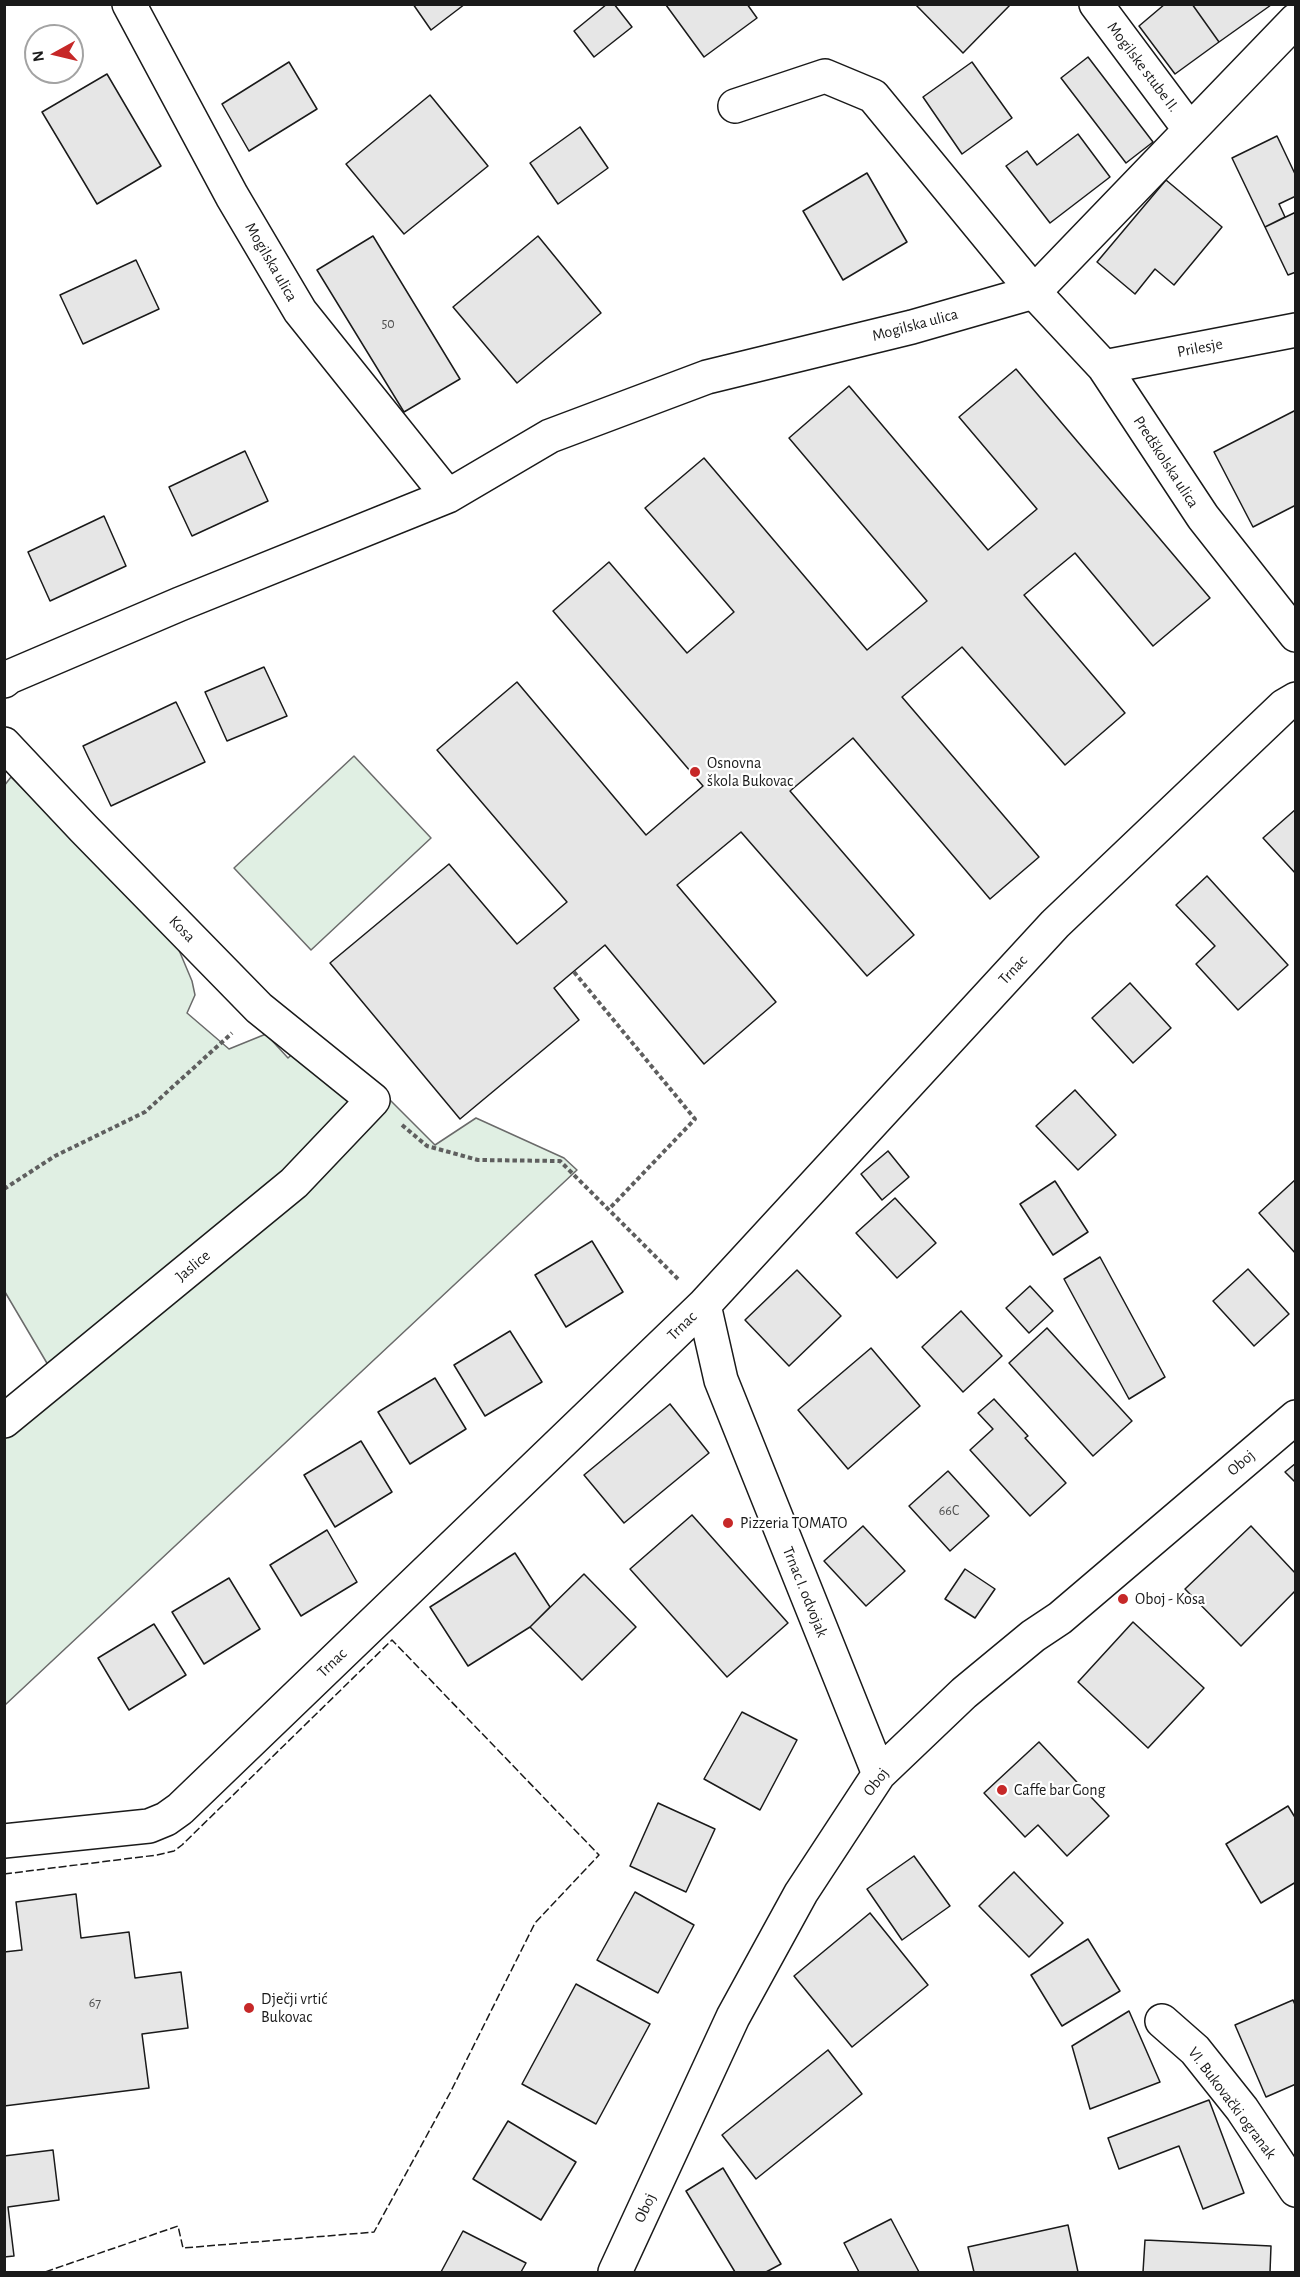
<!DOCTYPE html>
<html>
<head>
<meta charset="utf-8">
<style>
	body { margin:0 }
	#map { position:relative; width:1300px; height:2277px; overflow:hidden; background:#fff; font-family:"Alegreya Sans",sans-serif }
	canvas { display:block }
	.frame { position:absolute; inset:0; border:6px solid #1a1a1a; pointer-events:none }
	.north { position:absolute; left:24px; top:24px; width:60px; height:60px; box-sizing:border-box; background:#fff; border:2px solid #a3a3a3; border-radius:50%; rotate:262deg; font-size:16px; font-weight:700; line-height:24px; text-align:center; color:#1a1a1a }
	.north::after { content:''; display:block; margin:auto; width:21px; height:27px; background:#c62828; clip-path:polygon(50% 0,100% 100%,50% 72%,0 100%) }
</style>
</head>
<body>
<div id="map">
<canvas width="1300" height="2277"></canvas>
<div class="frame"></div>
<div class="north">N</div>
</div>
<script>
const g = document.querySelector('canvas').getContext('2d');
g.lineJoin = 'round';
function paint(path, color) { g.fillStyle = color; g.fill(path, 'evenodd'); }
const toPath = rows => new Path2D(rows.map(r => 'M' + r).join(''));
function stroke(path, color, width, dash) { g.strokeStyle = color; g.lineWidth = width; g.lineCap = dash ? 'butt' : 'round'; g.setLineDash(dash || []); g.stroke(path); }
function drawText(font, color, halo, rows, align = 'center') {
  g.font = font + ' "Alegreya Sans",sans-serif'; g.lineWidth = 4.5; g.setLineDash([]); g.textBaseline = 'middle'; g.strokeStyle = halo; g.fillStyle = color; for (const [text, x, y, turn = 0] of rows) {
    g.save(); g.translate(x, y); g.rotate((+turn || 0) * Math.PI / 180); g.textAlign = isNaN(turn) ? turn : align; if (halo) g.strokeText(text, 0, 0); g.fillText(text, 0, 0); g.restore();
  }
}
const green = toPath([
	[354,756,431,838,311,950,234,868,354,756],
	[11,777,173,936,192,981,195,995,187,1013,229,1049,266,1034,288,1058,315,1033,378,1088,435,1145,476,1118,564,1158,577,1170,5,1705,5,1408,51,1370,5,1292,4,786,11,777]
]);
const building = toPath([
	[413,4,465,4,431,30,413,4],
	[607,4,614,4,632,27,594,57,574,31,607,4],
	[747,4,757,18,704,57,666,5,747,4],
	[915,4,1011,4,963,53,915,4],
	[1165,4,1192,4,1219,42,1175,74,1139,26,1165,4],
	[1192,4,1270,4,1271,5,1219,42,1192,4],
	[1088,57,1153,142,1126,163,1061,78,1088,57],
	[289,62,317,109,249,151,222,104,289,62],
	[972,62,1012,118,962,154,923,97,972,62],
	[107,74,161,166,97,204,42,112,107,74],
	[430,95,488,166,404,234,346,164,430,95],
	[580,127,608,168,558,204,530,163,580,127],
	[1078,134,1110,177,1050,223,1006,166,1027,151,1037,165,1078,134],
	[1277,136,1296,176,1296,196,1279,204,1285,217,1265,227,1232,158,1277,136],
	[867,173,907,242,843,280,803,211,867,173],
	[1166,180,1222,227,1174,285,1155,269,1135,294,1097,262,1166,180],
	[1296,212,1296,272,1288,275,1265,227,1296,212],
	[373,236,460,379,404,412,317,270,373,236],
	[538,236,601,313,517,383,453,307,538,236],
	[136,260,159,309,83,344,60,295,136,260],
	[1016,369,1210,598,1153,646,1075,553,1024,595,1125,713,1065,765,962,647,902,697,1039,857,990,899,853,738,790,791,914,935,867,976,741,832,677,885,776,1002,704,1064,605,945,554,988,579,1020,460,1119,330,963,449,864,517,944,567,902,437,750,517,682,646,835,703,786,553,611,609,562,687,653,734,612,645,508,704,458,867,650,927,601,789,438,849,386,988,550,1037,509,959,417,1016,369],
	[1296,410,1296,505,1253,527,1214,452,1296,410],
	[245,451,268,501,192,536,169,487,245,451],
	[104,516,126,566,50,601,28,552,104,516],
	[264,667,287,716,227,741,205,692,264,667],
	[176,702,205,762,111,806,83,746,176,702],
	[1296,809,1296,874,1263,838,1296,809],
	[1207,876,1288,965,1238,1010,1196,964,1215,946,1176,905,1207,876],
	[1130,983,1171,1028,1133,1063,1092,1018,1130,983],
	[1075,1090,1116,1135,1078,1170,1036,1126,1075,1090],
	[888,1151,909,1177,882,1200,861,1174,888,1151],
	[1296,1179,1296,1254,1259,1213,1296,1179],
	[1055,1181,1088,1232,1053,1255,1020,1204,1055,1181],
	[895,1198,936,1243,897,1278,856,1233,895,1198],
	[592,1241,623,1292,566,1327,535,1275,592,1241],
	[1100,1257,1165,1377,1129,1399,1064,1279,1100,1257],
	[1248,1269,1289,1314,1254,1346,1213,1301,1248,1269],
	[797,1270,841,1316,789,1366,745,1320,797,1270],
	[1030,1286,1053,1311,1029,1333,1006,1308,1030,1286],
	[961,1311,1002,1356,963,1392,922,1347,961,1311],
	[1047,1328,1132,1421,1093,1456,1009,1363,1047,1328],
	[510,1331,542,1382,485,1416,454,1365,510,1331],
	[871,1348,920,1406,848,1469,798,1410,871,1348],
	[435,1378,466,1429,410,1464,378,1412,435,1378],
	[994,1399,1028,1436,1025,1438,1066,1483,1030,1516,970,1450,993,1429,978,1413,994,1399],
	[670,1404,709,1453,624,1523,584,1475,670,1404],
	[361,1441,392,1492,335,1527,304,1475,361,1441],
	[1296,1463,1296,1483,1285,1472,1296,1463],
	[948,1471,989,1516,950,1551,909,1506,948,1471],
	[692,1515,788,1623,727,1677,630,1569,692,1515],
	[863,1526,905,1571,866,1606,824,1561,863,1526],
	[1251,1526,1296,1574,1296,1590,1241,1646,1185,1589,1251,1526],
	[327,1530,357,1582,301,1616,270,1565,327,1530],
	[515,1553,550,1607,530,1627,468,1666,430,1607,515,1553],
	[965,1569,995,1589,975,1618,945,1599,965,1569],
	[584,1574,636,1627,582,1680,530,1627,584,1574],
	[229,1578,260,1629,204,1664,172,1612,229,1578],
	[1133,1622,1204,1688,1148,1748,1078,1682,1133,1622],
	[154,1624,186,1675,129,1710,98,1658,154,1624],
	[742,1712,797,1740,760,1810,704,1779,742,1712],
	[1039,1742,1109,1816,1067,1856,1038,1825,1025,1837,984,1793,1039,1742],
	[658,1803,715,1829,686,1892,630,1866,658,1803],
	[1288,1806,1296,1819,1296,1882,1261,1903,1226,1844,1288,1806],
	[914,1856,950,1906,902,1940,867,1889,914,1856],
	[1014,1872,1063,1923,1029,1957,979,1906,1014,1872],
	[635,1892,694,1925,658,1993,597,1960,635,1892],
	[76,1894,81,1938,129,1932,135,1978,181,1972,188,2028,142,2034,149,2088,4,2106,4,1952,22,1950,16,1902,76,1894],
	[870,1913,928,1985,852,2047,794,1976,870,1913],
	[1088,1939,1120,1991,1062,2026,1031,1975,1088,1939],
	[576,1984,650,2024,596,2124,522,2084,576,1984],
	[1293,2000,1296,2007,1296,2084,1266,2097,1235,2025,1293,2000],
	[1129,2011,1160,2082,1090,2109,1072,2046,1129,2011],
	[828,2050,862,2094,756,2179,722,2135,828,2050],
	[1209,2100,1244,2193,1203,2209,1179,2146,1119,2169,1108,2138,1209,2100],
	[508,2121,576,2162,541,2220,473,2179,508,2121],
	[53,2150,59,2200,8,2207,14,2256,4,2257,4,2156,53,2150],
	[723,2168,781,2264,766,2272,735,2272,686,2191,723,2168],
	[891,2219,919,2272,859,2272,844,2243,891,2219],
	[1068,2225,1078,2272,974,2272,968,2247,1068,2225],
	[463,2231,526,2263,521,2272,441,2272,463,2231],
	[1145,2240,1271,2246,1270,2272,1143,2272,1145,2240]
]);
const path = toPath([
	[574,972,695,1119,610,1208],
	[402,1125,427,1146,478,1160,560,1161,678,1279],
	[4,1189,55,1156,145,1112,232,1033]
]);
const minor = toPath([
	[129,4,232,196,300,311,448,496],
	[1096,4,1190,130],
	[735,106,825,76,873,96,1034,292,1104,367,1203,517,1296,635],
	[1104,367,1296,330],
	[4,681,9,677,180,604,448,496,550,436,707,377,912,327,1034,292,1296,20],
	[4,744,84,829,259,1008,373,1100,294,1183,4,1421],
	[704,1305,721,1380,879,1774],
	[4,1841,149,1826,166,1819,180,1809,704,1305,1055,924,1284,706,1296,699],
	[1162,2021,1195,2050,1242,2109,1296,2190],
	[615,2272,733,2017,801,1893,879,1774,964,1693,1033,1636,1060,1618,1296,1417]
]);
const fence = toPath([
	[4,1874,157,1855,174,1851,182,1845,392,1640,599,1855,535,1923,450,2093,374,2232,183,2248,178,2226,45,2272]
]);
const markers = [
	[695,772,6,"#c62828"],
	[728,1523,6,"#c62828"],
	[1123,1599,6,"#c62828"],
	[1002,1790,6,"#c62828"],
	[249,2008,6,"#c62828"]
];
const numberNames = [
	["50",388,324],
	["66C",949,1511],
	["67",95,2003]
];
const streetNames = [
	["Mogilske stube II.",1143,67,53],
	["Mogilska ulica",271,262,60],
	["Mogilska ulica",915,325,-15],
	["Prilesje",1200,348,-11],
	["Predškolska ulica",1166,462,57],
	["Kosa",182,929,46],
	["Trnac",1013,970,-47],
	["Jaslice",193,1266,-40],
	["Trnac",682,1326,-44],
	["Oboj",1241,1463,-41],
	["Trnac I. odvojak",805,1592,68],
	["Trnac",332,1663,-44],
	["Oboj",876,1782,-52],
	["VI. Bukovački ogranak",1232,2103,53],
	["Oboj",645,2208,-65]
];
const poiNames = [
	["Osnovna",707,763],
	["škola Bukovac",707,781],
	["Pizzeria TOMATO",740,1523],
	["Oboj - Kosa",1135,1599],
	["Caffe bar Gong",1014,1790],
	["Dječji vrtić",261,1999],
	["Bukovac",261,2017]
];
paint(green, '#e0efe3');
stroke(green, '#6a6a6a', 1.5);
paint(building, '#e6e6e6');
stroke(building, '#1a1a1a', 1.5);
stroke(minor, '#1a1a1a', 36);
stroke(path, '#5f5f5f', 4, [4.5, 3]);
stroke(minor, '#fff', 33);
stroke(fence, '#1a1a1a', 1.5, [8, 3]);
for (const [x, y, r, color] of markers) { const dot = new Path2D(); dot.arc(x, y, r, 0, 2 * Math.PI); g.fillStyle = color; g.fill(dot); stroke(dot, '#fff', 2); }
drawText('14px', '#4d4d4d', null, numberNames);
drawText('16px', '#1a1a1a', '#fff', streetNames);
drawText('16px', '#1a1a1a', '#fff', poiNames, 'left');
</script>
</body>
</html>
